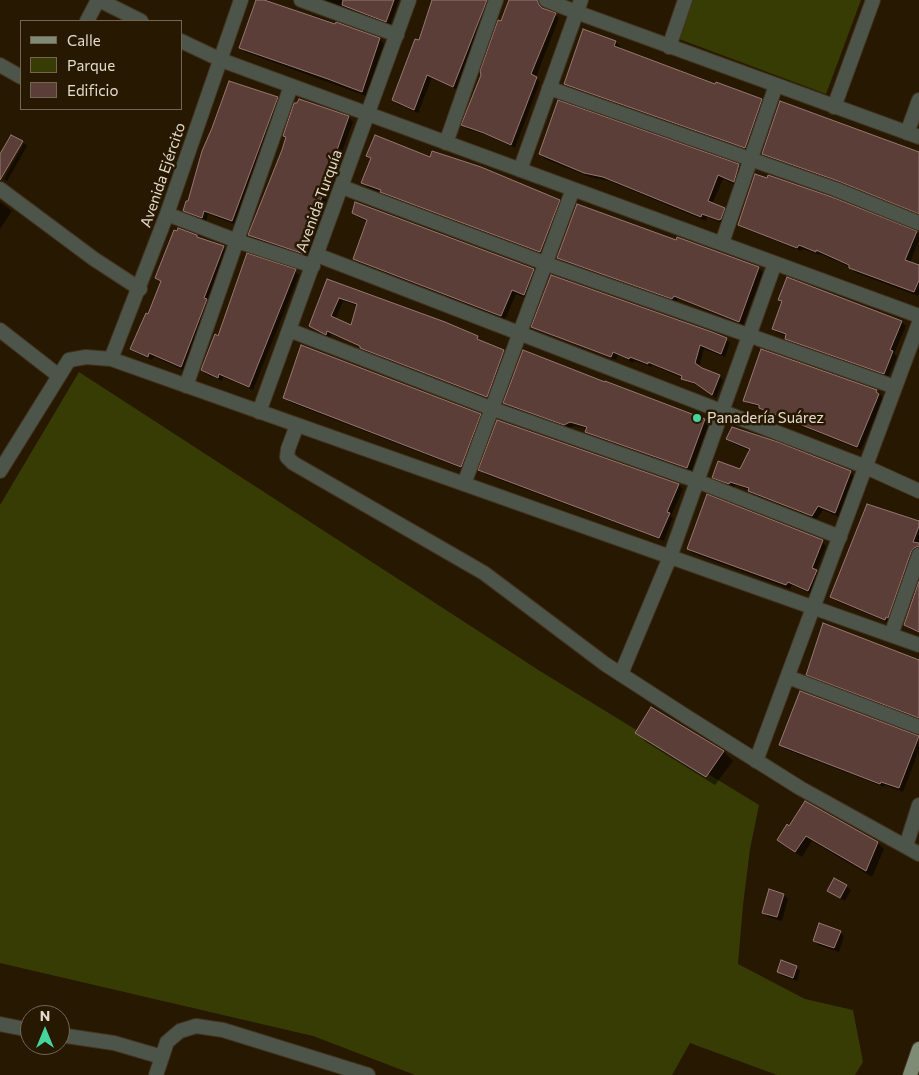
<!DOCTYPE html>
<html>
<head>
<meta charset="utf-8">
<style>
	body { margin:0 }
	#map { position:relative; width:919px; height:1075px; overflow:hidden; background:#271802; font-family:Commissioner,sans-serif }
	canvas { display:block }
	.legend { position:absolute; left:20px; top:20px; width:162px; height:90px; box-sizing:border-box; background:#271802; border:1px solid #736653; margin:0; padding:6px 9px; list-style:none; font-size:15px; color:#e5dbcd }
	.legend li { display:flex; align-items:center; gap:10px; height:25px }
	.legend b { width:25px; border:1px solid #736653 }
	.north { position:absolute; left:20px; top:1005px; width:50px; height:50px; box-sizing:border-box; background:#271802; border:1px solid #736653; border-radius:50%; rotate:0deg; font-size:14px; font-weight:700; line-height:20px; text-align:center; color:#e5dbcd }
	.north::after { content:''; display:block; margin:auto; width:18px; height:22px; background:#46d49e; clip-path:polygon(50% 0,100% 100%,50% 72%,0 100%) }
</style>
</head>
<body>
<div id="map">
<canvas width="919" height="1075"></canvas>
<ul class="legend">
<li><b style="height:6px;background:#7f8c75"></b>Calle</li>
<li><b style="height:14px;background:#373c04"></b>Parque</li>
<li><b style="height:14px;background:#5c3e38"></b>Edificio</li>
</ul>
<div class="north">N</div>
</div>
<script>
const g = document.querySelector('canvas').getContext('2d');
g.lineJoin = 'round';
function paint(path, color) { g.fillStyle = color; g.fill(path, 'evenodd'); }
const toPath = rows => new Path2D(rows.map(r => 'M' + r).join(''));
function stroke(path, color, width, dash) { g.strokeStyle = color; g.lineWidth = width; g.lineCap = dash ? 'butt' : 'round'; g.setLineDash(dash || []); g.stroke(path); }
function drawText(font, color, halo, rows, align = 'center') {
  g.font = font + ' Commissioner,sans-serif'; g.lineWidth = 5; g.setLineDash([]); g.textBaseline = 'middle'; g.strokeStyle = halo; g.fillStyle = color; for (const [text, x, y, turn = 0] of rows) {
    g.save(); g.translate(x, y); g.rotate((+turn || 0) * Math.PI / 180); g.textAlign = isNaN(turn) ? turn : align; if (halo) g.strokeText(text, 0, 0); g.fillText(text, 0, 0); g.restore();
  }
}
const green = toPath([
	[691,0,861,0,826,94,679,39],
	[79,372,540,671,759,805,750,849,743,905,738,964,805,999,853,1010,863,1062,855,1075,777,1075,690,1043,672,1075,415,1075,313,1036,0,963,0,505]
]);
const shadow = toPath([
	[257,0,312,17,313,15,380,39,384,44,366,96,245,52,241,48],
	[323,0,399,0,390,25],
	[433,0,492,0,458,90,432,78,418,113,397,104,393,100,420,42],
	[510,0,543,0,541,2,543,9,555,14,559,18,536,77,540,82,515,148,489,136,467,129,463,125],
	[616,42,620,46,619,49,716,86,761,100,765,105,749,151,569,88,565,84],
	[277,98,281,103,237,225,208,214,206,222,189,215,185,211],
	[299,100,349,117,353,122,340,157,342,159,324,207,327,210,308,257,254,239,249,235,287,139,284,136],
	[24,143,27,146,7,181,4,179,1,184],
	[540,154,738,166,743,170,738,186,723,179,712,204,724,209,729,213,724,224,707,217,706,221,609,181,590,177,545,159],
	[763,154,919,154,919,215,844,185,767,158],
	[368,156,430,158,559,201,563,206,545,256,386,196,383,193,367,187,363,182,371,160],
	[0,202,12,211,0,229],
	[354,213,534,270,538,274,529,299,516,294,505,320,359,263,354,259,367,222,358,217],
	[739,224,916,232,919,235,919,240,910,263,919,267,919,294,918,296,854,272,850,267,820,254,820,255,803,249,801,251,743,228],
	[197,236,199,239,223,247,227,251,185,371,154,357,152,360,136,353,131,348,149,316,161,282,157,278],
	[558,258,758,268,763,272,743,325,678,299,676,302,562,262],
	[295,271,299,275,253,390,223,377,222,381,206,374,202,370],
	[787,279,902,322,906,326,894,354,897,356,888,377,791,343,786,338,787,336,777,333,773,328,783,303,780,299],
	[328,280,477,337,482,342,504,351,508,355,491,400,365,352,361,347,331,334,330,338,315,330,310,326],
	[343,301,358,306,351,327,335,320],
	[533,326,726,339,730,343,725,357,704,349,699,367,719,376,723,380,716,398,700,386,687,382,682,378,652,365,652,367,634,361,633,363,618,355,616,360,537,330],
	[761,350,877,391,881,395,883,399,861,450,764,412,760,407,748,404,744,400],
	[285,398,480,415,484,419,465,470,289,402],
	[505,403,705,420,709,424,691,472,591,436,587,432,588,429,575,426,569,428,509,407],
	[498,421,679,485,683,489,671,516,673,518,664,541,484,474,480,470],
	[728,439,850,472,854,476,839,517,823,510,816,520,753,495,749,490,735,485,734,488,718,482,714,477,741,470,750,451,732,443],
	[919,523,919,552,889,623,836,601,832,597],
	[822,542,826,546,816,571,820,576,813,595,792,585,790,589,692,553,688,548],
	[919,585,919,633,910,629,905,625],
	[919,661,919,720,812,679,808,674],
	[651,709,724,752,733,761,715,785,646,742,637,733],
	[918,737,919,750,903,792,885,785,884,787,785,749,781,745],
	[787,826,878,843,884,849,872,877,812,841,802,857,785,846,778,840],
	[846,886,851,890,845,901,829,891],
	[770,891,784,895,788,899,782,921,768,917,764,912],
	[840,932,844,936,839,952,818,945,814,941],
	[796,967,800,971,797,981,782,976,778,972]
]);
const building = toPath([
	[256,0,264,0,335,24,336,22,380,38,362,92,328,79,239,48,256,0],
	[343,0,394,0,386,22,342,5,343,0],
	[432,0,487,0,453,87,427,75,414,110,392,100,415,39,419,40,432,0],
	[509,0,537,0,539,5,542,8,556,13,531,74,537,77,511,145,484,133,461,125,481,75,480,71,498,20,501,21,509,0],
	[583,29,616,41,614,46,715,84,716,82,762,99,745,148,564,84,583,29],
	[229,81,278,97,232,221,204,211,202,218,183,211,186,201,188,201,202,151,212,128,229,81],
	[299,99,349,116,336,153,338,154,319,204,323,205,304,254,248,235,282,150,286,137,283,136,294,103,297,103,299,99],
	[558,100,739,164,734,182,718,175,708,201,725,208,721,219,719,220,702,214,701,217,603,177,584,173,539,154,558,100],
	[780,101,919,152,919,214,838,181,762,154,780,101],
	[11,135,23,141,0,180,0,154,11,135],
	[375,135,430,157,432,151,481,167,560,200,540,252,380,192,381,190,361,183,371,158,366,156,375,135],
	[755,174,767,178,768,175,832,197,917,231,905,260,919,265,919,280,914,292,849,268,849,265,816,250,816,252,799,245,797,248,738,225,755,174],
	[355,202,534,269,524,295,512,290,501,316,353,259,367,220,352,213,355,202],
	[577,204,676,240,677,237,759,267,739,322,674,296,672,299,557,258,577,204],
	[178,228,197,235,197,237,224,246,204,298,207,299,181,367,149,353,148,357,130,349,146,313,148,314,161,281,155,278,174,230,177,231,178,228],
	[247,253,296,269,249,387,219,374,218,378,201,370,215,334,218,336,247,253],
	[551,275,712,332,727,338,721,354,700,345,695,363,702,368,720,375,712,395,695,383,681,379,682,376,648,362,648,364,630,357,629,359,613,352,611,357,531,327,551,275],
	[787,277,902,321,890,350,893,351,884,374,785,339,786,334,772,329,782,301,778,300,787,277],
	[327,279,445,322,478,336,477,339,504,350,487,397,360,348,360,346,327,331,326,335,309,326,327,279],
	[339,298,357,304,351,325,331,316,339,298],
	[301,345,481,414,461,467,283,398,301,345],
	[761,349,877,390,876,392,879,394,857,447,759,408,759,405,743,401,761,349],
	[523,350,605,382,605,381,705,419,687,468,585,432,587,427,570,422,564,425,503,403,523,350],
	[497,420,679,484,667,512,670,513,659,538,478,470,497,420],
	[732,427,778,442,851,471,835,513,818,506,812,516,748,491,749,488,730,482,729,484,712,478,718,461,740,469,750,449,726,439,732,427],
	[707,494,823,540,812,568,817,570,808,591,788,582,786,585,687,549,707,494],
	[867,504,919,521,919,526,913,542,919,543,919,546,914,548,911,552,888,618,886,617,885,620,830,597,867,504],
	[919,581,919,632,904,625,919,581],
	[823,623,919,660,919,718,806,675,823,623],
	[800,691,919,736,899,788,881,782,880,784,779,745,800,691],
	[651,707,724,751,706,777,635,733,651,707],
	[805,801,878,842,866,871,806,836,795,852,777,840,787,824,789,826,805,801],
	[834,878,847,885,840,898,827,891,834,878],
	[769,889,784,894,777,917,762,913,769,889],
	[819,923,841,931,834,948,813,941,819,923],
	[781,960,797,966,793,978,777,972,781,960]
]);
const minor = toPath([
	[99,0,141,21],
	[301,0,397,35],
	[546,0,576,12,919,137],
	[87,21,98,0],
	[181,41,221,60,919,316],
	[669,47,685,0],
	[0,65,21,77],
	[549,88,835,189,919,223],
	[834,107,873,0],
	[907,133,919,100],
	[446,143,496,0],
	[520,170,581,0],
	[342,187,547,264,895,387],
	[0,189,94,259,140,289],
	[167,214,237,241,313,266],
	[722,243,776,85],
	[317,255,866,467,919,491],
	[0,330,59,376],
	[289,330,493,409,697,481,840,537],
	[111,359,167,214,241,0],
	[186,386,291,86],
	[259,412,409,0],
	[297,425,288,449,287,457,293,463,484,573,605,664,687,717,800,788,919,854],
	[0,471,69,360,86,357,111,359,919,645],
	[464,484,573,189],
	[891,635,919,555],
	[621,674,670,557,775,263],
	[788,677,919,727],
	[756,761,919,323],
	[906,846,919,805],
	[0,1024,30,1030],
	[60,1035,114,1043,162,1057],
	[156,1075,167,1042,180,1031,196,1026,223,1030,368,1075]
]);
const primary = toPath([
	[910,1075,919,1049]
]);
const markers = [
	[697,418,5,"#46d49e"]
];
const streetNames = [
	["Avenida Ejército",163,175,-71],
	["Avenida Turquía",319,201,-70]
];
const poiNames = [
	["Panadería Suárez",707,418]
];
paint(green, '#373c04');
paint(shadow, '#0007');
paint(building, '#5c3e38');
stroke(building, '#987770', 1);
stroke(minor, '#42331e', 16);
stroke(primary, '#42331e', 16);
stroke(minor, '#4d5449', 14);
stroke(primary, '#7f8c75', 14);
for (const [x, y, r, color] of markers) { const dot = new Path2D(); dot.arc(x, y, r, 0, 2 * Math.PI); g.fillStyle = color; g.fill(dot); stroke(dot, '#271802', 2); }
drawText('15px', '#e5dbcd', '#271802', streetNames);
drawText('15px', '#e5dbcd', '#271802', poiNames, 'left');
</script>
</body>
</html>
